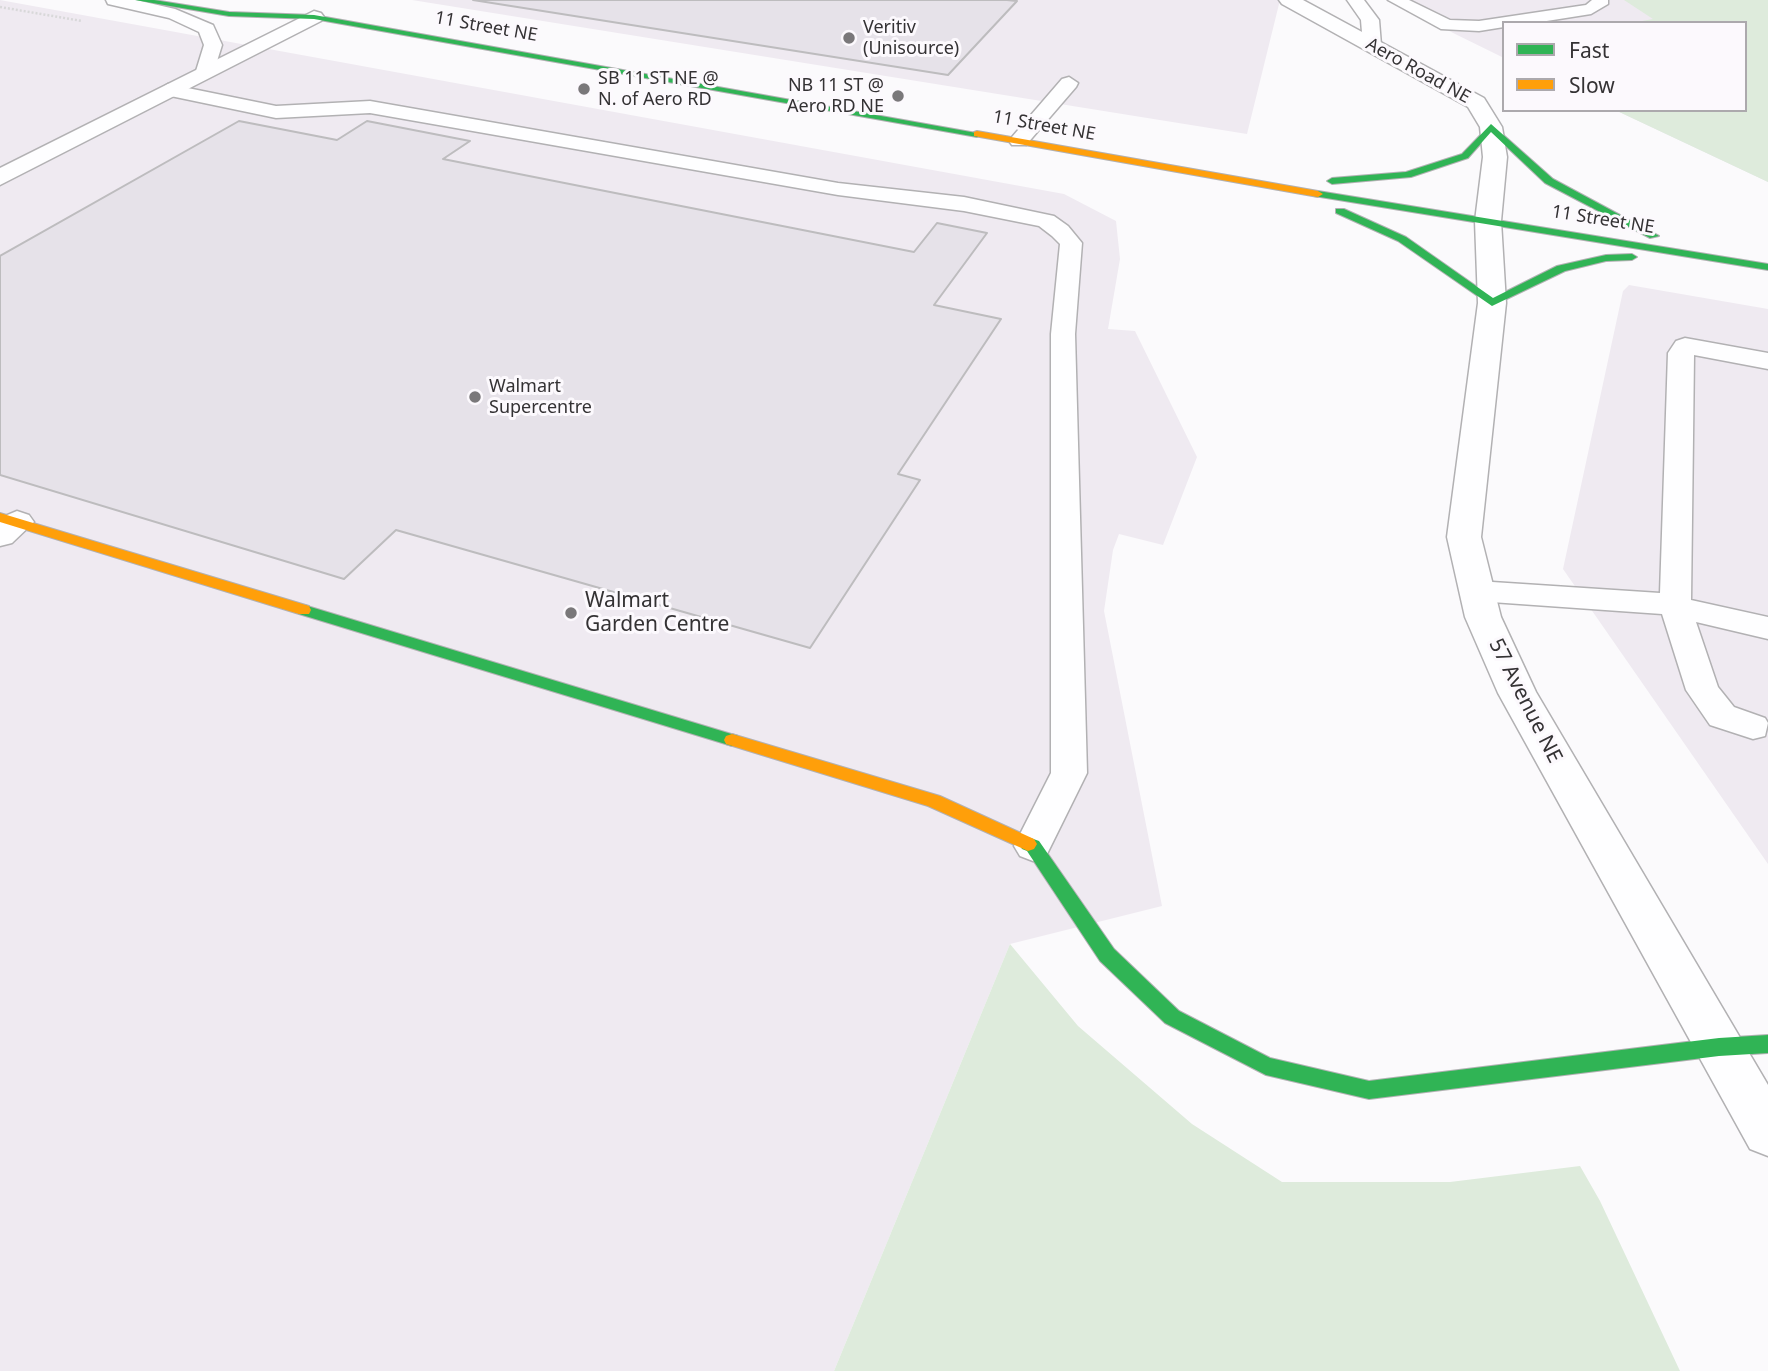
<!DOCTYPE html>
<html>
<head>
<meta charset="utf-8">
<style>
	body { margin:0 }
	#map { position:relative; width:1768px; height:1371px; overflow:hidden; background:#fbfafc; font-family:"Noto Sans",sans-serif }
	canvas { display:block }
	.legend { position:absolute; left:1502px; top:21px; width:245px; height:91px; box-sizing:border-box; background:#fcf9fd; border:2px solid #aca9ad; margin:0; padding:9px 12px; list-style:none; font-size:21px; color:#343234 }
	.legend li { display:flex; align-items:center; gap:14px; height:35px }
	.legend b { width:35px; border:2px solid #aca9ad }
</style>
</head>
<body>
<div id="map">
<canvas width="1768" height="1371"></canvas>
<ul class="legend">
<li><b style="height:9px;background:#30b455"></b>Fast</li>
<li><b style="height:9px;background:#ff9f0a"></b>Slow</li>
</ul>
</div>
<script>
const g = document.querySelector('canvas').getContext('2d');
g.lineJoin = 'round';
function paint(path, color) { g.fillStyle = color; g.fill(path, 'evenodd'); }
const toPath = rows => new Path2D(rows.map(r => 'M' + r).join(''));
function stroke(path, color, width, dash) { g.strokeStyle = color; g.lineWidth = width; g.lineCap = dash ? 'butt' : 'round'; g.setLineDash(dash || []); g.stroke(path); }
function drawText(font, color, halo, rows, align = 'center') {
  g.font = font + ' "Noto Sans",sans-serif'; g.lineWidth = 6; g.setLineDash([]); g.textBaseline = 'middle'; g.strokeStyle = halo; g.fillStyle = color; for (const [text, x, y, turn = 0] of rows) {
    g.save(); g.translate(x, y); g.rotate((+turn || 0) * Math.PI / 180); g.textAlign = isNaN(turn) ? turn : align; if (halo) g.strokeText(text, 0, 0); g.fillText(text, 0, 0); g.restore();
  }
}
const built = toPath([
	[0,0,1064,194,1116,221,1120,259,1108,329,1135,331,1197,457,1163,545,1119,534,1113,550,1104,611,1162,906,1010,944,834,1371,0,1371],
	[412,0,1280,0,1247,134],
	[1386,0,1768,0,1768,182,1615,110,1745,110,1745,23,1504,23,1504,58],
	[1629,285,1768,309,1768,864,1563,569,1623,291]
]);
const green = toPath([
	[1624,0,1768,0,1768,182,1615,110,1745,110,1745,23,1631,23,1653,19],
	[1010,944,1078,1026,1192,1124,1282,1182,1450,1182,1580,1166,1600,1201,1680,1371,834,1371]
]);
const building = toPath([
	[473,0,1007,0,1017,1,948,75,473,0],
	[239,121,337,140,367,121,470,141,443,159,914,252,937,223,987,233,934,305,1001,319,898,474,920,480,810,648,396,530,344,579,0,475,0,256,239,121]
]);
const path = toPath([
	[0,7,82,21]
]);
const lane = toPath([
	[106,0,136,0,175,9,213,25,222,45,214,71,205,77,196,71,204,45,199,32,169,18,108,4,106,0],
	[1347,0,1364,0,1379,20,1381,45,1378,49,1372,50,1363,45,1361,20,1347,0],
	[1388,0,1409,0,1450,20,1479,21,1586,5,1592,0,1608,0,1608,4,1591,14,1534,23,1504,23,1504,27,1479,31,1441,29,1388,0],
	[1069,77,1078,83,1076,87,1026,145,1012,145,1009,141,1012,137,1062,79,1069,77],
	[168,84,276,106,370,101,838,183,964,197,1054,216,1068,226,1082,243,1075,334,1087,773,1046,856,1033,861,1020,856,1014,846,1051,773,1051,334,1060,244,1052,236,1039,226,964,211,838,195,370,113,276,118,161,94,159,90,168,84],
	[1685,338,1768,353,1768,369,1694,355,1691,600,1768,617,1768,639,1696,622,1718,687,1734,707,1765,718,1768,723,1765,736,1753,739,1710,725,1686,690,1662,614,1477,601,1466,598,1462,591,1466,584,1477,581,1660,593,1668,353,1676,341,1685,338]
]);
const street = toPath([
	[1279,0,1303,0,1484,98,1502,127,1507,157,1501,221,1506,303,1481,537,1501,617,1536,692,1768,1085,1768,1156,1750,1149,1498,693,1465,617,1447,537,1478,303,1475,221,1483,157,1480,127,1468,107,1282,4,1279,0],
	[314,11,321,13,324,17,321,21,0,185,0,168,314,11],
	[17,511,29,515,34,522,12,543,0,546,0,518,17,511]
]);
const fast = toPath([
	[135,0,154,0,229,12,314,15,982,134,977,137,314,19,229,16,135,0],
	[1491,124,1553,179,1659,236,1650,238,1545,183,1491,132,1468,158,1411,177,1332,184,1327,181,1332,178,1406,172,1462,154,1491,124],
	[1318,191,1768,264,1768,270,1314,196,1314,192,1318,191],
	[1336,209,1344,209,1406,237,1493,298,1557,266,1606,255,1632,254,1637,257,1632,260,1606,261,1565,271,1492,306,1398,241,1336,213,1336,209],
	[304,605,738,736,740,740,738,744,732,746,299,614,297,610,299,606,304,605],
	[1028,837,1039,841,1114,949,1179,1011,1270,1058,1369,1081,1719,1038,1768,1035,1768,1053,1719,1056,1369,1099,1266,1075,1165,1023,1100,961,1027,851,1022,849,1019,844,1022,839,1028,837]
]);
const slow = toPath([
	[977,131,1318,191,1323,194,1318,197,974,136,974,132,977,131],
	[0,513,309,606,311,610,309,614,299,614,0,522,0,513],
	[732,734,940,796,1034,839,1037,844,1034,849,1028,851,928,806,726,744,724,740,726,736,732,734]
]);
const markers = [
	[849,38,7,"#7a787a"],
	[584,89,7,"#7a787a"],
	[898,96,7,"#7a787a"],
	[475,397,7,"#7a787a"],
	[571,613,7,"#7a787a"]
];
const farStreetnames = [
	["11 Street NE",486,27,10],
	["Aero Road NE",1418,71,29],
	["11 Street NE",1044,126,10],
	["11 Street NE",1603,220,9]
];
const farPoinames = [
	["Veritiv",863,28],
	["(Unisource)",863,49],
	["SB 11 ST NE @",598,79],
	["N. of Aero RD",598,100],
	["NB 11 ST @",884,86,"right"],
	["Aero RD NE",884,107,"right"],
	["Walmart",489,387],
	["Supercentre",489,408]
];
const poiNames = [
	["Walmart",585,601],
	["Garden Centre",585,625]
];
const streetNames = [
	["57 Avenue NE",1525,701,63]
];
paint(built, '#efeaf1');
paint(green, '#deebdc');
paint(building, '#e6e2e9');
stroke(building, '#bdbcbe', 2);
stroke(lane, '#b2b1b3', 3);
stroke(street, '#b2b1b3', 3);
stroke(fast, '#b2b1b3', 2);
stroke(slow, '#b2b1b3', 2);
stroke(path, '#d8d8d9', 2.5, [2, 2]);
paint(lane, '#fefeff');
paint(street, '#fefeff');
paint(fast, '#30b455');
paint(slow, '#ff9f0a');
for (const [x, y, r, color] of markers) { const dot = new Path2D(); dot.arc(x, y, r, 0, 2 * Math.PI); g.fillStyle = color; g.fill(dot); stroke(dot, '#fcf9fd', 2.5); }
drawText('18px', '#343234', '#fcf9fd', farStreetnames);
drawText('18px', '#343234', '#fcf9fd', farPoinames, 'left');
drawText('21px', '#343234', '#fcf9fd', poiNames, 'left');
drawText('21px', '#343234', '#fcf9fd', streetNames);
</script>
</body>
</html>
